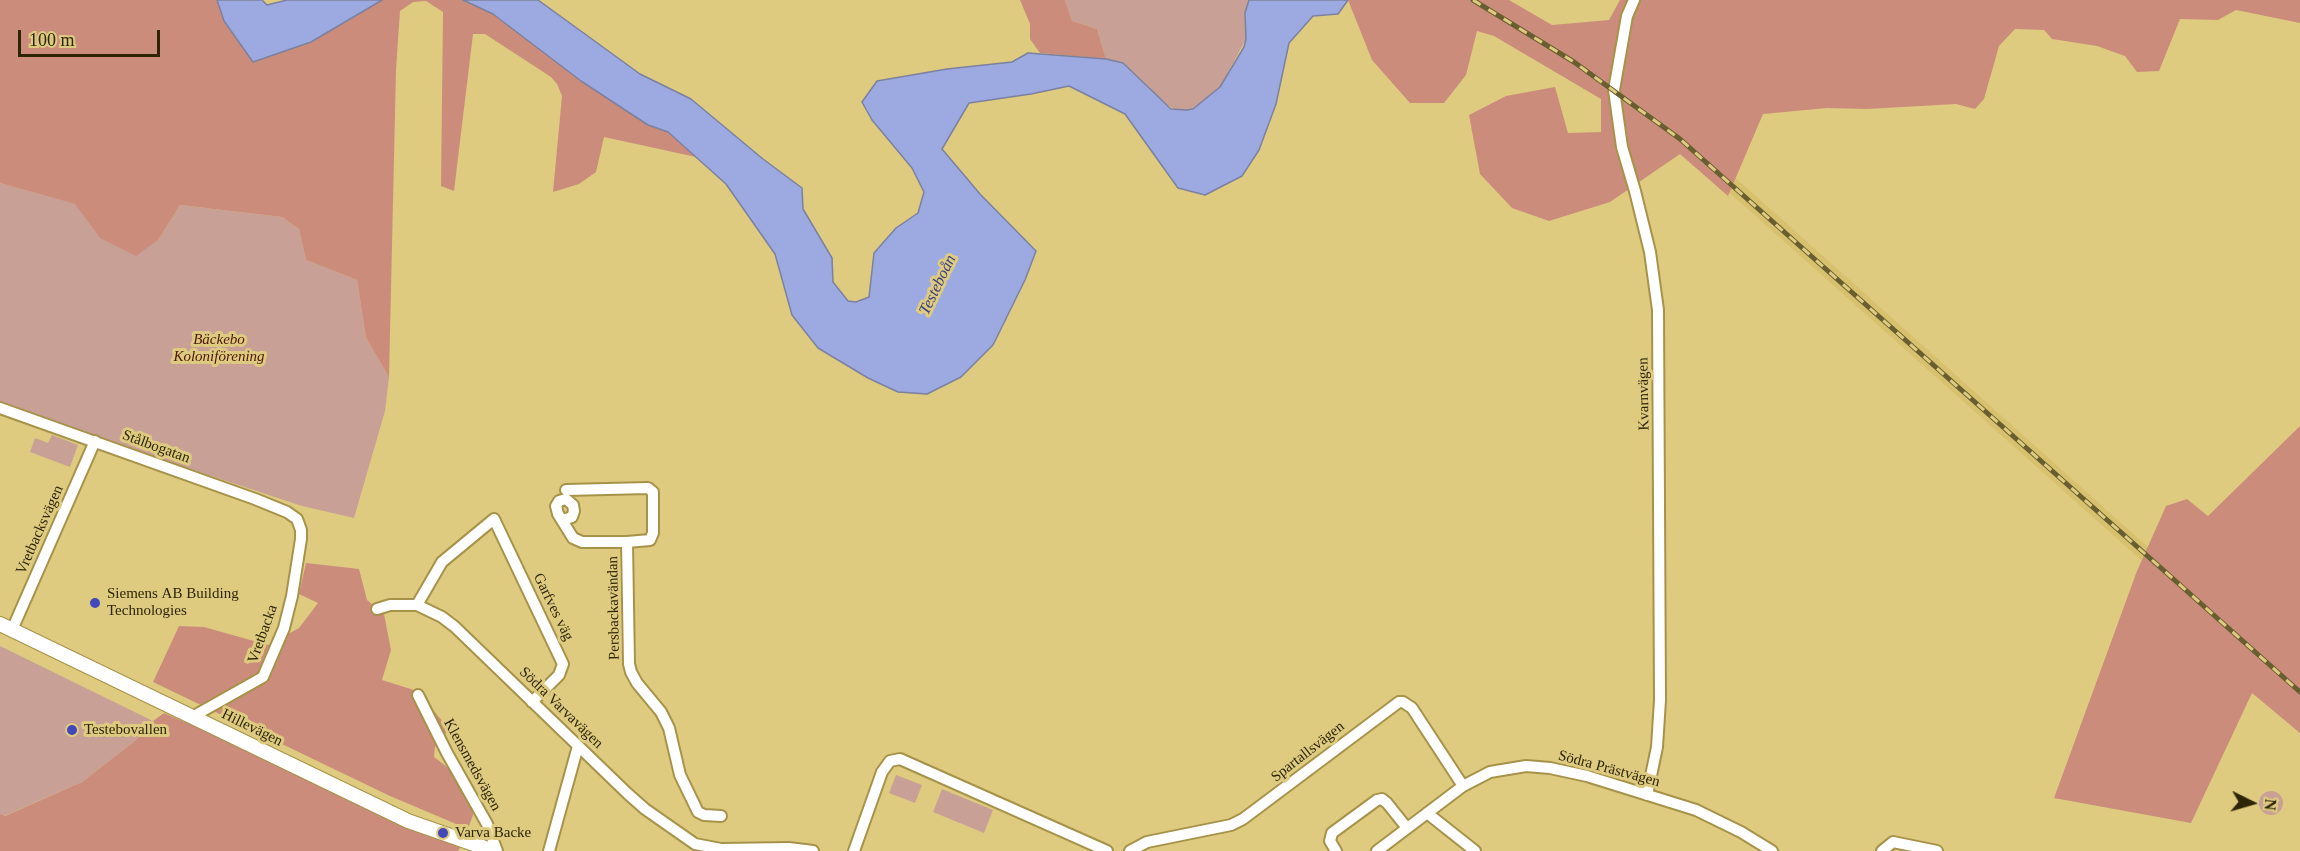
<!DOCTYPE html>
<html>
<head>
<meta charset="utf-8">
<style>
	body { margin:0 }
	#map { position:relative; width:2300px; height:851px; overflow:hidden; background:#decb80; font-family:"Times New Roman",serif }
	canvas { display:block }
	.north { position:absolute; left:2222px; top:773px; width:60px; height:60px; -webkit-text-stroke:4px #decb80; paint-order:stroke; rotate:95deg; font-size:16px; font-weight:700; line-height:24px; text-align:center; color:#2d2506 }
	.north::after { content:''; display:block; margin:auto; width:21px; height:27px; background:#2d2506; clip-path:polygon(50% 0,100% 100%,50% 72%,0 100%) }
	.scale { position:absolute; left:18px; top:30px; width:142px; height:27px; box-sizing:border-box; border:3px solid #2d2506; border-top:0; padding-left:8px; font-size:18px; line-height:21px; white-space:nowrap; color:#2d2506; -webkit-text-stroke:4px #decb80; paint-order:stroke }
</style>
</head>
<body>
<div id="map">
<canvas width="2300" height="851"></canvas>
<div class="north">N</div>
<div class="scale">100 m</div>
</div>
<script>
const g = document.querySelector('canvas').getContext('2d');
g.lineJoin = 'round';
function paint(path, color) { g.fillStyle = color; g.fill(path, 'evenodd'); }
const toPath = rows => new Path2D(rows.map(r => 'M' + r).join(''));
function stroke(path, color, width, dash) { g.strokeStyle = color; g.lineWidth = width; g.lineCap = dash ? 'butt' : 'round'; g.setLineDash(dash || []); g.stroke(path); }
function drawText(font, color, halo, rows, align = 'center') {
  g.font = font + ' "Times New Roman",serif'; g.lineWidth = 6; g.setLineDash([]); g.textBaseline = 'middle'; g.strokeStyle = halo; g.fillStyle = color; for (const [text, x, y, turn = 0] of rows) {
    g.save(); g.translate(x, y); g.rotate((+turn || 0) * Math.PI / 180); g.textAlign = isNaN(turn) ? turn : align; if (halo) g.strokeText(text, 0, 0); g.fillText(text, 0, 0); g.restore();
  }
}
const built = toPath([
	[1676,145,1714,159,1748,189,2300,683,2300,702]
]);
const green = toPath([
	[1065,0,1249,0,1245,13,1246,39,1220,87,1193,109,1176,111,1151,92,1140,79,1123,63,1106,59,1097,29,1072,21],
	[0,183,76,204,100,238,159,239,180,205,282,217,299,229,306,260,357,280,366,338,389,377,385,411,354,518,302,506,0,406],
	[52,435,78,445,70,467,30,452,35,438,48,443],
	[0,646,153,721,136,740,82,782,4,816,0,814],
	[896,775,922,785,915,803,889,793],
	[942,789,993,810,984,833,933,812],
	'2259 803a12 12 0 1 1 24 0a12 12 0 1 1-24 0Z'
]);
const forest = toPath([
	[0,0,217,0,220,6,311,42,382,0,463,0,493,14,581,81,648,125,668,132,696,157,604,137,596,172,579,184,553,192,562,96,557,84,551,77,485,34,473,34,454,191,441,186,443,12,426,1,413,2,400,11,396,70,389,377,366,338,357,280,306,260,299,229,282,217,180,205,159,239,136,256,100,238,75,204,0,183],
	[1020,0,1065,0,1072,21,1097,29,1106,59,1040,53,1030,39,1030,24],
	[1348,0,1509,0,1552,25,1609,20,1620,0,2300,0,2300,23,2236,10,2218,20,2180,19,2159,71,2137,72,2125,56,2097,46,2052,39,2044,30,2015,29,1999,46,1984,99,1975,109,1956,104,1867,109,1827,108,1763,114,1728,196,1680,154,1610,202,1549,221,1512,208,1480,174,1469,115,1506,96,1555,87,1568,133,1601,132,1601,99,1494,36,1477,31,1466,75,1444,103,1410,103,1372,60],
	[2300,426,2300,733,2252,693,2191,823,2054,798,2137,571,2166,506,2187,499,2208,516],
	[306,563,359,569,367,600,384,614,391,650,382,680,417,691,449,729,435,747,434,757,447,767,466,789,473,804,473,815,468,829,390,796,153,682,179,626,204,627,268,645,299,628,318,603,299,594],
	[164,713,274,761,416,830,461,846,458,851,0,851,0,814,5,816,82,782,136,740,153,721]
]);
const water = toPath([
	[217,0,262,0,267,5,287,0,382,0,311,42,253,62,224,21,217,0],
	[463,0,538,0,640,74,691,99,763,159,802,188,803,209,832,258,833,282,848,301,856,302,869,297,874,253,896,228,918,213,924,192,912,168,872,120,862,102,877,81,947,69,1012,62,1028,53,1106,59,1123,63,1171,109,1187,110,1193,109,1220,87,1244,47,1246,39,1245,13,1249,0,1348,0,1338,14,1313,16,1289,43,1276,104,1259,150,1242,176,1205,195,1178,188,1125,114,1069,86,1031,94,969,103,942,149,980,194,1036,251,1025,280,993,345,961,377,927,394,898,392,868,378,818,348,792,315,775,254,726,184,668,132,648,125,581,81,493,14,463,0]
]);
const minor = toPath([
	[1634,0,1627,16,1614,90,1622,147,1635,191,1650,252,1658,310,1660,700,1657,747,1647,795],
	[0,408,255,499,287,512,297,519,301,530,301,539,292,596,284,628,263,677,192,717],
	[563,520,572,517,574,511,573,505,566,499,559,501,556,506,558,514,573,538,582,542,627,542,650,540,653,533,653,492,648,488,566,490],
	[627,542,629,664,631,672,637,683,661,712,669,728,680,775,698,812,704,815,721,816],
	[417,605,442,562,494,519,563,664,559,675,532,702],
	[377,609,390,605,417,605,442,617,455,627,628,794,645,809,695,844,721,849,789,848,813,851],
	[12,630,95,441],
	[418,695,447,753,487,824,497,851],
	[1427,813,1475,851],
	[549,851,578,746],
	[854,851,882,772,890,761,900,759,1107,851],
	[1130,851,1147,842,1231,825,1243,819,1399,702,1403,702,1412,708,1463,786],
	[1336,851,1330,841,1332,833,1377,800,1382,799,1387,803,1407,828],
	[1377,851,1463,786,1490,772,1526,766,1550,768,1587,776,1696,810,1741,832,1772,851],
	[1882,851,1893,842,1937,851]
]);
const tertiary = toPath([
	[0,624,408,821,494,851]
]);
const rail = toPath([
	[1473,0,1574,62,1680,139,2300,692]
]);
const markers = [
	[95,603,6,"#4247bc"],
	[72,730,6,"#4247bc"],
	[443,833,6,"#4247bc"]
];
const parkNames = [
	["Bäckebo",219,340],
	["Koloniförening",219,357]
];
const streetNames = [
	["Kvarnvägen",1644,394,-91],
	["Stålbogatan",156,447,20],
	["Vretbacksvägen",40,530,-66],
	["Garfves väg",553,607,64],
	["Persbackavändan",614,608,-91],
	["Vretbacka",263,634,-70],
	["Södra Varvavägen",561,708,44],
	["Hillevägen",252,728,26],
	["Spartallsvägen",1308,752,-38],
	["Klensmedsvägen",472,765,61],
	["Södra Prästvägen",1609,769,15]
];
const poiNames = [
	["Siemens AB Building",107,594],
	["Technologies",107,611],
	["Testebovallen",84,730],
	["Varva Backe",455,833]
];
const waterNames = [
	["Testeboån",938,285,-64]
];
paint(built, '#d7c16e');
paint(green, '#c8a095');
paint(forest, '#cc8c7c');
paint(water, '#9da9e1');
stroke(water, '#7b819f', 1.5);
stroke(minor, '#a69349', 14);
stroke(tertiary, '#a69349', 16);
stroke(minor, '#fff', 10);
stroke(tertiary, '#fff', 14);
stroke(rail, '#695e30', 5);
stroke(rail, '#decb80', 3, [9]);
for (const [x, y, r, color] of markers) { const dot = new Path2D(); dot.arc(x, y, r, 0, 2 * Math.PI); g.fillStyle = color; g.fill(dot); stroke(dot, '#decb80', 2); }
drawText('italic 15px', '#4f1607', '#decb80', parkNames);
drawText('15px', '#2d2506', '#decb80', streetNames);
drawText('15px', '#2d2506', '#decb80', poiNames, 'left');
drawText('italic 16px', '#373e81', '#decb80', waterNames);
</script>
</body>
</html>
